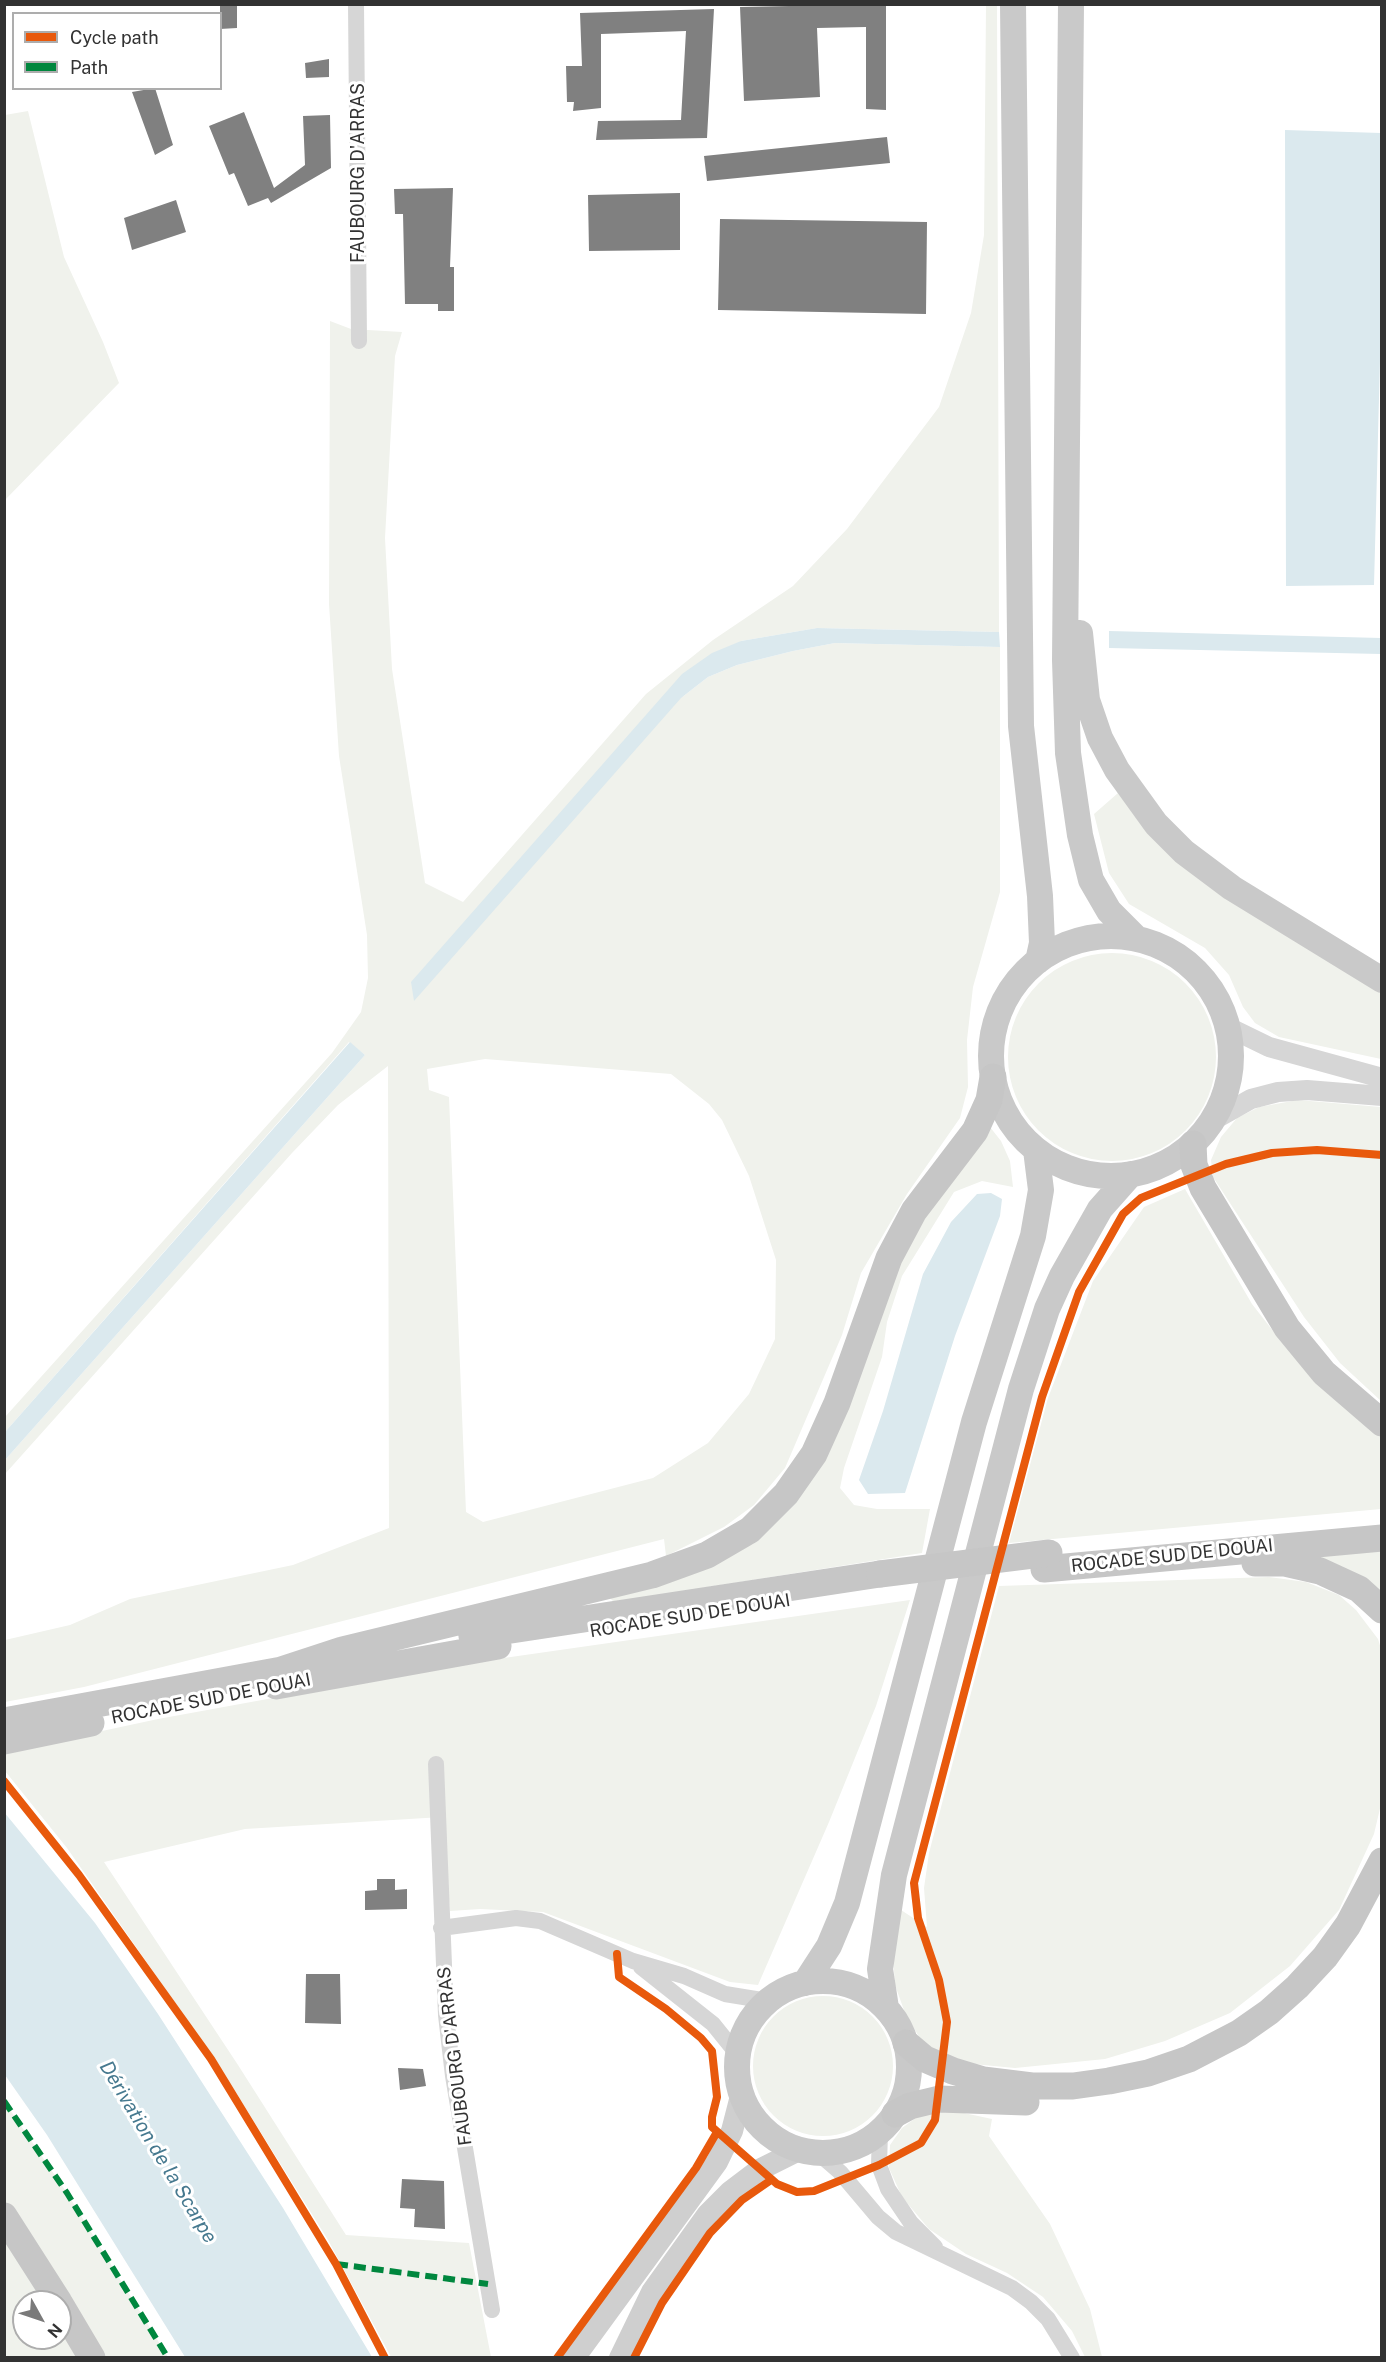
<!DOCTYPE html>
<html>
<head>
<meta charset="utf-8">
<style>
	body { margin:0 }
	#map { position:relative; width:1386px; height:2362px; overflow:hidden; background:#fff; font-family:"Public Sans",sans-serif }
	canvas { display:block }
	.frame { position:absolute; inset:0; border:6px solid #323232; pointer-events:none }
	.legend { position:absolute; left:12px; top:12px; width:210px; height:78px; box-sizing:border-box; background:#fff; border:2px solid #adadad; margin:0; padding:8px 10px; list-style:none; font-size:18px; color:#323232 }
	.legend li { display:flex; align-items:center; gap:12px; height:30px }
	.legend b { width:30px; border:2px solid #adadad }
	.north { position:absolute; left:12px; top:2290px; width:60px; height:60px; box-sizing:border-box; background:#fff; border:2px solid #adadad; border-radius:50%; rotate:130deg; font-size:16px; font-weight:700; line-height:24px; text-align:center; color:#323232 }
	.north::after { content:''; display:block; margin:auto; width:21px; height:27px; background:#7a7a7a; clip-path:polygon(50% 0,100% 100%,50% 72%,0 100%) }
</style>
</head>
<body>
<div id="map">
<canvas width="1386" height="2362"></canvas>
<div class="frame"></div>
<ul class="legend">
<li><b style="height:8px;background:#e8590c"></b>Cycle path</li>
<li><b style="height:8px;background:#00873e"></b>Path</li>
</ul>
<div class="north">N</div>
</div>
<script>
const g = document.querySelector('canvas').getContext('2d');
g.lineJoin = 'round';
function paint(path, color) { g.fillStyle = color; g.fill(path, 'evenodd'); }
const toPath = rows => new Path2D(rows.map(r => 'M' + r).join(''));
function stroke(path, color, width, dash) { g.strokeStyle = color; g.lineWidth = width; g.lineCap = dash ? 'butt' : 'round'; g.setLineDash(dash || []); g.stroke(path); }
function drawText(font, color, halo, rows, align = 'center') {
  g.font = font + ' "Public Sans",sans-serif'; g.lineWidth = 6; g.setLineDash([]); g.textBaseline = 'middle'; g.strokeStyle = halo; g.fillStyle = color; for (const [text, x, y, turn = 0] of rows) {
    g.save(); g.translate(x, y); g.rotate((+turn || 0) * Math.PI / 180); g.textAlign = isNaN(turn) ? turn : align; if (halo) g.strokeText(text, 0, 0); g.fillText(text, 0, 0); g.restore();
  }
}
const green = toPath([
	[986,5,997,5,999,632,817,628,741,641,681,698,708,677,737,665,793,651,835,643,1000,647,1000,892,973,987,967,1040,968,1087,960,1118,907,1194,861,1273,842,1335,785,1468,754,1505,724,1527,666,1556,664,1539,84,1687,5,1702,5,1640,70,1625,130,1599,293,1565,389,1528,388,1066,338,1105,292,1153,5,1474,5,1460,365,1055,349,1042,5,1432,5,1417,332,1053,361,1012,368,978,367,935,339,756,329,604,330,321,351,329,402,332,395,356,385,538,392,669,425,883,463,902,646,694,713,640,793,586,847,529,939,407,971,313,984,235],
	[485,1059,671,1074,709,1104,722,1120,749,1176,776,1260,775,1339,749,1394,708,1443,653,1478,483,1522,466,1512,449,1097,429,1090,427,1069],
	[28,111,64,257,103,342,119,383,5,500,5,115],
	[1118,793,1143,824,1381,991,1381,1059,1279,1037,1255,1023,1243,1007,1229,975,1205,948,1129,904,1109,873,1094,814],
	'1008 1057a104 104 0 1 1 208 0a104 104 0 1 1-208 0Z',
	[1298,1100,1381,1107,1381,1401,1340,1363,1304,1317,1213,1177,1211,1160,1221,1137,1237,1118,1259,1107],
	[990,1127,1001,1141,1010,1161,1013,1187,982,1181,954,1192,902,1276,887,1322,882,1357,844,1468,840,1488,854,1505,877,1509,930,1509,922,1553,614,1602,610,1598,753,1544,876,1319,916,1228],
	[1185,1189,1252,1304,1284,1345,1381,1434,1381,1509,1009,1543,1048,1398,1093,1281,1144,1207],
	[1381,1547,1381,1592,1321,1559,1325,1550],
	[1269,1577,1306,1582,1339,1595,1356,1610,1378,1639,1382,1652,1382,1800,1374,1834,1339,1910,1290,1966,1230,2013,1165,2041,1105,2059,1015,2068,973,2064,936,2056,922,2042,905,2013,895,1985,893,1957,901,1910,927,1927,924,1888,929,1853,999,1586],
	[910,1600,876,1706,829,1822,758,1985,730,1982,543,1912,480,1909,450,1911,442,1817,245,1829,104,1862,238,2065,346,2235,469,2243,491,2357,391,2357,328,2240,220,2067,67,1848,5,1771,4,1752,158,1719,448,1666],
	'753 2066a70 70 0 1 1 140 0a70 70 0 1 1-140 0Z',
	[4,2101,67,2193,168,2357,5,2357],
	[24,2302,60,2302,60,2338,24,2338],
	[945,2109,992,2119,989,2136,1050,2224,1090,2309,1102,2357,1085,2357,1072,2331,1043,2297,1007,2273,966,2254,929,2229,902,2197,889,2168,890,2145,902,2128,924,2112]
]);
const water = toPath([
	[1285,130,1381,133,1381,323,1374,585,1286,586],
	[817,628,999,632,1000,647,835,643,793,651,737,665,708,677,681,698,414,1001,411,982,682,674,712,653,741,641],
	[1109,631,1381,638,1381,654,1109,648],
	[350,1042,365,1055,5,1460,5,1432],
	[991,1193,1002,1199,1000,1216,955,1336,905,1493,868,1494,859,1480,883,1411,923,1274,951,1222,977,1194],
	[4,1812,95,1923,158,2014,283,2208,372,2357,185,2357,47,2135,5,2075]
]);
const building = toPath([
	[220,4,237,4,237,28,220,29],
	[886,4,886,110,866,109,866,27,817,28,820,97,744,101,740,7],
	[714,9,707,138,596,140,598,121,681,120,686,31,601,34,601,108,573,111,574,102,567,102,566,66,582,66,580,13],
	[329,59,329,77,306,78,305,63],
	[155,88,173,145,155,155,132,92],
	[244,112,274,188,305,165,303,116,330,115,331,168,271,203,268,198,248,206,234,173,229,175,209,126],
	[887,137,890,163,707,181,704,156],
	[453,188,450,267,454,267,454,311,438,311,438,304,405,304,403,214,395,214,394,189],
	[680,193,680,250,589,251,588,195],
	[176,200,186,232,132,250,124,218],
	[720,219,927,222,926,314,718,310],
	[377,1879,395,1879,395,1890,407,1889,407,1909,365,1910,365,1891,377,1890],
	[306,1974,340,1974,341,2024,305,2023],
	[398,2068,423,2069,426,2086,400,2090],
	[402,2179,444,2181,445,2229,414,2227,415,2209,400,2208]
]);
const minor = toPath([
	[356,4,359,341],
	[436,1764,446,2015,453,2076,492,2310],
	[441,1928,516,1918,540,1921,633,1961,684,1976,725,1994,768,2001],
	[641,1967,713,2024,738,2055],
	[880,2132,879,2165,888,2189,911,2223,935,2247],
	[818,2153,840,2172,878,2217,896,2232,1012,2288,1031,2302,1048,2319,1072,2358]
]);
const tertiary = toPath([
	[1228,1027,1269,1047,1382,1078],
	[1212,1121,1251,1099,1278,1092,1307,1090,1382,1096]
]);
const secondary = toPath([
	[574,2358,717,2162,732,2131,741,2096],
	[620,2358,652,2292,708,2214,730,2192,759,2170,799,2150]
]);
const primary = toPath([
	[1013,4,1021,726,1040,896,1042,943,1038,961],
	[1071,4,1065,660,1068,753,1080,835,1091,880,1109,911,1137,939],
	[1080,633,1087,700,1100,738,1117,770,1156,824,1184,852,1232,888,1382,980],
	'991 1056a120 120 0 1 1 240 0a120 120 0 1 1-240 0Z',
	'737 2067a86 86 0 1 1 172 0a86 86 0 1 1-172 0Z',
	[805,1983,829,1946,847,1903,974,1422,1033,1236,1041,1190,1036,1150],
	[886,2008,880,1969,894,1875,1021,1389,1047,1309,1062,1276,1100,1209,1131,1174]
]);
const trunk = toPath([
	[1193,1144,1194,1165,1203,1188,1287,1328,1324,1373,1382,1423],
	[1255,1563,1285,1563,1320,1571,1359,1589,1382,1610],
	[1044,1569,1382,1538],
	[472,1636,880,1574],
	[281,1670,342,1650,652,1575,707,1555,750,1530,786,1494,814,1454,837,1403,889,1258,914,1211,975,1131,989,1100,993,1077],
	[276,1686,498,1646],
	[4,1721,298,1667],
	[4,1741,91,1723],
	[906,2043,925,2059,953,2071,983,2080,1032,2086,1073,2086,1109,2081,1148,2073,1189,2059,1239,2033,1269,2012,1297,1987,1325,1957,1348,1925,1382,1861],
	[895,2114,910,2106,939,2099,1026,2102],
	[4,2216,59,2302],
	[60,2304,92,2358]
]);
const trunkBridge = toPath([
	[880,1574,1049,1553]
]);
const quiet = toPath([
	[4,2101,67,2193,168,2358],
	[336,2264,488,2284]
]);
const cycleway = toPath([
	[4,1781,79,1875,211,2059,336,2264,385,2358],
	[617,1954,619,1977,666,2009,701,2038,712,2051,717,2097,712,2117,712,2127,777,2184,797,2192,814,2191,879,2165,921,2143,935,2120,947,2022,939,1980,918,1918,914,1883,1042,1397,1079,1292,1123,1214,1141,1198,1226,1164,1272,1153,1317,1150,1382,1155],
	[557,2358,696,2168,717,2132],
	[634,2358,662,2303,710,2233,742,2200,771,2180]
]);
const streetNames = [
	["FAUBOURG D'ARRAS",358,173,-90],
	["ROCADE SUD DE DOUAI",1172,1556,-6],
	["ROCADE SUD DE DOUAI",690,1616,-9],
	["ROCADE SUD DE DOUAI",211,1699,-11],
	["FAUBOURG D'ARRAS",455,2056,-97]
];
const waterNames = [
	["Dérivation de la Scarpe",158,2152,59]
];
paint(green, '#f0f2ec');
paint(water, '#dbe9ee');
paint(building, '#808080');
stroke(minor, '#d6d6d6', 16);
stroke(tertiary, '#d6d6d6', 20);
stroke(secondary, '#cfcfcf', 22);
stroke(primary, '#c9c9c9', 26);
stroke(trunk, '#c6c6c6', 27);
stroke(trunkBridge, '#c6c6c6', 27);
stroke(quiet, '#00873e', 6, [12, 6]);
stroke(cycleway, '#e8590c', 8);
drawText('18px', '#323232', '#fff', streetNames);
drawText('italic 20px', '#46798f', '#fff', waterNames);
</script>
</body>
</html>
